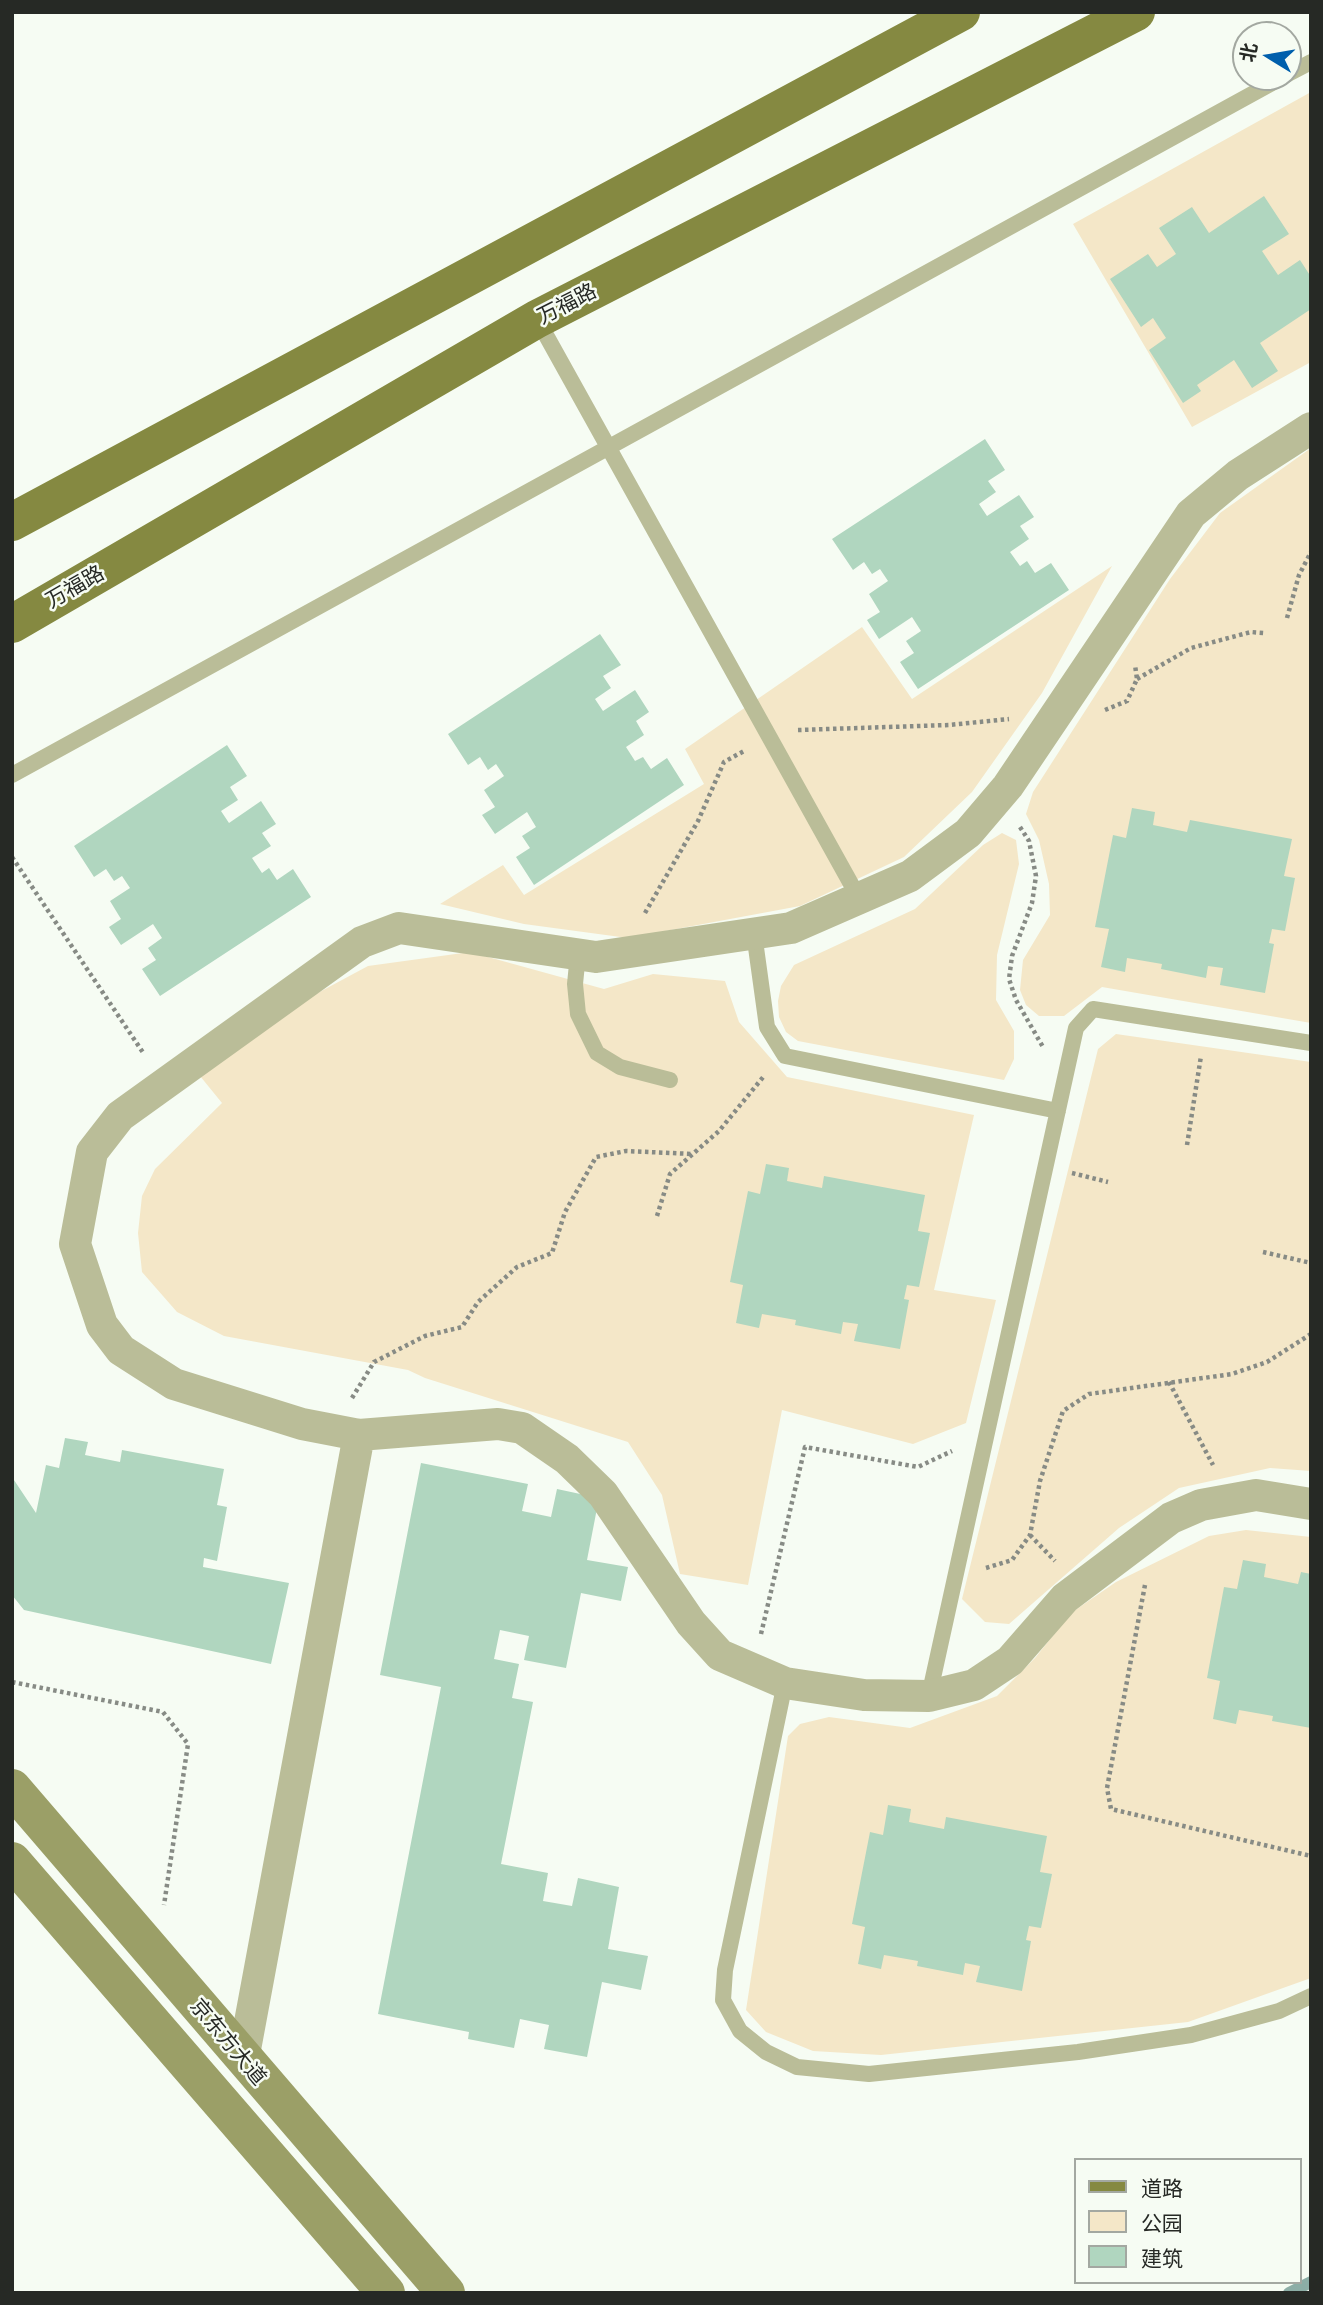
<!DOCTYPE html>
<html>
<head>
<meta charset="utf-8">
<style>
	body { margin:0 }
	#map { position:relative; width:1323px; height:2305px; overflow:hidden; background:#f6fcf3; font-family:"Asap Condensed","Noto Sans SC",sans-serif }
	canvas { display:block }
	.frame { position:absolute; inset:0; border:14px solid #262925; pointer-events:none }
	.legend { position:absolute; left:1074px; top:2158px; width:228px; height:126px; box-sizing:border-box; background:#f6fcf3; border:2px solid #a3a8a1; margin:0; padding:9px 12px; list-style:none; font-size:21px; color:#262925 }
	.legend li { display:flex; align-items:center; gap:14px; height:35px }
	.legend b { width:35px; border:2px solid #a3a8a1 }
	.north { position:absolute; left:1232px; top:21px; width:70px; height:70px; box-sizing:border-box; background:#f6fcf3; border:2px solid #a3a8a1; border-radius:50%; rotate:281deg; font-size:19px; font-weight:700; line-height:28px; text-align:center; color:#262925 }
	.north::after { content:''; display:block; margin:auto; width:24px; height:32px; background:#005fac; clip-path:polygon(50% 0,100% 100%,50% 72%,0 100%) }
</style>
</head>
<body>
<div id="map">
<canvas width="1323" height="2305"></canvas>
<div class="frame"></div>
<ul class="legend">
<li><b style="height:9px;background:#858941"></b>道路</li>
<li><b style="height:19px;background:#f4e7c8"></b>公园</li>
<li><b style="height:19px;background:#b0d6bf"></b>建筑</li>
</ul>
<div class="north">北</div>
</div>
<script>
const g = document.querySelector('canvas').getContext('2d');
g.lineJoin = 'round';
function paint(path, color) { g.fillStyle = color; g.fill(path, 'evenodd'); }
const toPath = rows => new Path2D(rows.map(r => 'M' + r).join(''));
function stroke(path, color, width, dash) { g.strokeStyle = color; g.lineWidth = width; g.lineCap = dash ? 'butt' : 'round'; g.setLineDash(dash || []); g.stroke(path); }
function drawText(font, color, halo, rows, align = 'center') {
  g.font = font + ' "Asap Condensed","Noto Sans SC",sans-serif'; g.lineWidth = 5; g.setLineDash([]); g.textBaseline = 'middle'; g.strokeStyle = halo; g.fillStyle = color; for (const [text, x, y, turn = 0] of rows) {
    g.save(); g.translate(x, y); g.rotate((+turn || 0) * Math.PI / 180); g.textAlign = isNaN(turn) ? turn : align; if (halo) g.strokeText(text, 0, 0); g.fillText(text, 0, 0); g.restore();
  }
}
const green = toPath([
	[1311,92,1311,362,1192,427,1073,224],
	[1311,448,1311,1023,1102,987,1064,1016,1039,1016,1026,1005,1020,990,1023,960,1050,915,1049,884,1039,840,1026,814,1033,792,1170,579,1220,513],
	[1112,566,1042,693,972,792,904,857,800,906,628,938,524,924,440,904,503,865,524,895,704,784,685,749,862,627,912,699],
	[1002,833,1016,840,1019,864,997,955,996,1000,1014,1031,1014,1059,1004,1080,798,1041,786,1032,779,1017,778,1001,781,986,794,965,915,909,983,845],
	[470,952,604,989,653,974,725,981,739,1022,787,1077,974,1115,934,1290,996,1300,966,1423,913,1444,782,1410,748,1585,680,1574,662,1495,628,1442,425,1378,408,1370,224,1336,177,1312,142,1272,138,1233,142,1196,155,1169,222,1103,200,1076,314,995,368,966],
	[1116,1034,1311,1062,1311,1471,1270,1468,1179,1488,1119,1528,1009,1624,985,1622,962,1599,1098,1049],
	[1246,1530,1311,1537,1311,1978,1188,2022,881,2055,813,2051,766,2032,746,2010,788,1736,800,1724,829,1717,910,1728,997,1696,1035,1658,1071,1613,1116,1582,1209,1536]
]);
const stream = toPath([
	[1289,2293,1311,2282]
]);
const building = toPath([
	[1264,196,1289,234,1262,251,1278,275,1300,260,1311,277,1311,309,1260,343,1278,371,1252,388,1234,360,1197,385,1201,391,1183,403,1149,350,1166,338,1153,318,1141,327,1110,279,1148,254,1157,267,1176,254,1159,228,1192,207,1209,233],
	[985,439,1005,470,988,481,996,492,979,504,987,516,1019,495,1034,517,1020,526,1029,539,1010,552,1020,566,1027,561,1035,573,1051,563,1069,590,918,689,900,662,914,653,906,641,921,631,912,617,879,639,867,620,880,612,869,594,888,581,880,569,872,574,864,562,853,570,832,539],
	[600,634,621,665,603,676,611,688,595,699,603,711,635,690,649,712,636,721,644,735,626,747,635,761,643,757,651,769,667,758,684,785,534,885,516,857,530,848,522,836,536,827,527,812,495,834,482,815,495,807,484,790,504,776,496,764,488,770,480,757,468,765,448,734],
	[227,745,247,776,230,787,238,800,221,811,229,823,261,801,276,824,262,833,271,846,252,858,262,873,269,868,277,880,293,869,311,897,160,996,142,969,156,960,148,948,162,938,153,924,121,945,109,927,121,919,110,901,130,888,122,876,114,881,106,869,94,877,74,846],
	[1132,808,1155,812,1153,825,1187,832,1190,820,1292,839,1284,876,1295,878,1285,931,1272,929,1269,943,1274,944,1265,993,1220,985,1223,968,1208,966,1206,978,1161,969,1162,964,1127,958,1125,972,1101,967,1109,929,1095,927,1113,835,1126,838],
	[766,1164,789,1168,787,1181,822,1188,824,1176,925,1195,918,1231,930,1233,919,1287,907,1285,904,1299,909,1300,900,1349,854,1341,858,1324,843,1322,841,1334,795,1325,796,1320,762,1314,759,1328,736,1323,743,1285,730,1282,748,1191,760,1194],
	[65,1438,88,1442,85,1455,120,1462,122,1450,224,1469,217,1505,227,1507,217,1561,204,1558,203,1567,289,1583,271,1664,24,1610,12,1595,12,1477,36,1513,46,1465,59,1468],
	[421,1463,528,1484,522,1511,551,1517,557,1489,599,1498,587,1560,628,1567,621,1601,581,1593,566,1668,524,1660,529,1636,500,1630,494,1659,519,1664,512,1698,533,1702,501,1864,548,1873,543,1901,572,1906,578,1878,619,1887,608,1949,648,1956,641,1990,602,1982,587,2057,544,2049,549,2025,520,2019,514,2048,468,2039,469,2032,378,2014,441,1687,380,1675],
	[1243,1560,1266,1564,1264,1577,1298,1584,1301,1572,1311,1574,1311,1728,1272,1721,1273,1716,1239,1710,1236,1724,1213,1719,1220,1681,1207,1678,1224,1587,1237,1589],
	[888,1805,911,1809,909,1822,944,1829,946,1817,1047,1836,1040,1872,1052,1874,1041,1928,1029,1926,1026,1940,1031,1941,1022,1991,976,1982,980,1966,965,1963,963,1975,917,1966,918,1961,884,1955,881,1969,858,1964,865,1927,852,1924,870,1832,883,1835]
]);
const path = toPath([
	[1287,618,1299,575,1311,552],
	[1137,679,1191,648,1251,632,1264,633],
	[1105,710,1127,701,1137,679,1135,665],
	[798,730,949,725,1009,719],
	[1020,827,1029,841,1036,876,1032,903,1012,956,1009,979,1016,1000,1043,1047],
	[12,857,144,1054],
	[645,913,698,821,724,762,744,751],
	[1187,1145,1201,1056],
	[1072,1173,1108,1182],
	[657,1216,670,1174,719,1131,764,1076],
	[1263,1252,1311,1263],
	[1169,1382,1213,1465],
	[352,1398,374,1362,425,1336,462,1327,478,1302,517,1267,552,1253,565,1212,596,1157,626,1151,693,1154],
	[1030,1535,1055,1561],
	[986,1568,1012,1560,1030,1535,1040,1481,1063,1411,1089,1394,1232,1374,1267,1362,1311,1334],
	[1145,1585,1107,1788,1111,1809,1311,1856],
	[761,1634,805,1447,918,1467,952,1451],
	[12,1682,163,1712,188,1744,164,1905]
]);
const service = toPath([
	[1288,74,1311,62],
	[537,319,860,900],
	[12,775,1283,77],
	[754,933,767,1027,785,1056,1058,1111],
	[578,954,575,984,578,1014,597,1053,620,1067,670,1080],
	[785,1683,725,1970,723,2000,740,2031,766,2052,797,2067,869,2074,1078,2052,1191,2035,1279,2011,1311,1996],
	[929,1696,1076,1028,1093,1009,1311,1043]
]);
const minor = toPath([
	[1311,428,1238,475,1191,514,1008,786,968,833,910,876,791,928,596,957,399,928,362,942,120,1116,92,1152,75,1244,102,1325,121,1350,174,1384,302,1424,359,1435,498,1424,522,1428,567,1459,603,1494,691,1623,720,1655,785,1683,864,1695,929,1696,974,1685,1010,1661,1065,1598,1171,1518,1201,1505,1256,1495,1311,1504],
	[243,2060,359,1435]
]);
const secondary = toPath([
	[12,1788,446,2293],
	[12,1861,386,2293]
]);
const primary = toPath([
	[12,522,961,12],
	[12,624,537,319,1136,12]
]);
const streetNames = [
	["万福路",567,304,-27],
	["万福路",75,587,-30],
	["京东方大道",228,2042,50]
];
paint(green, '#f4e7c8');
stroke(stream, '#8caea6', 12);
paint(building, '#b0d6bf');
stroke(path, '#878b85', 4.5, [3.5, 3.5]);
stroke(service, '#babd98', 16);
stroke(minor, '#babd98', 32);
stroke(secondary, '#9b9f67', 38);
stroke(primary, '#858941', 38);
drawText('21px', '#262925', '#f6fcf3', streetNames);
</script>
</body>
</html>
